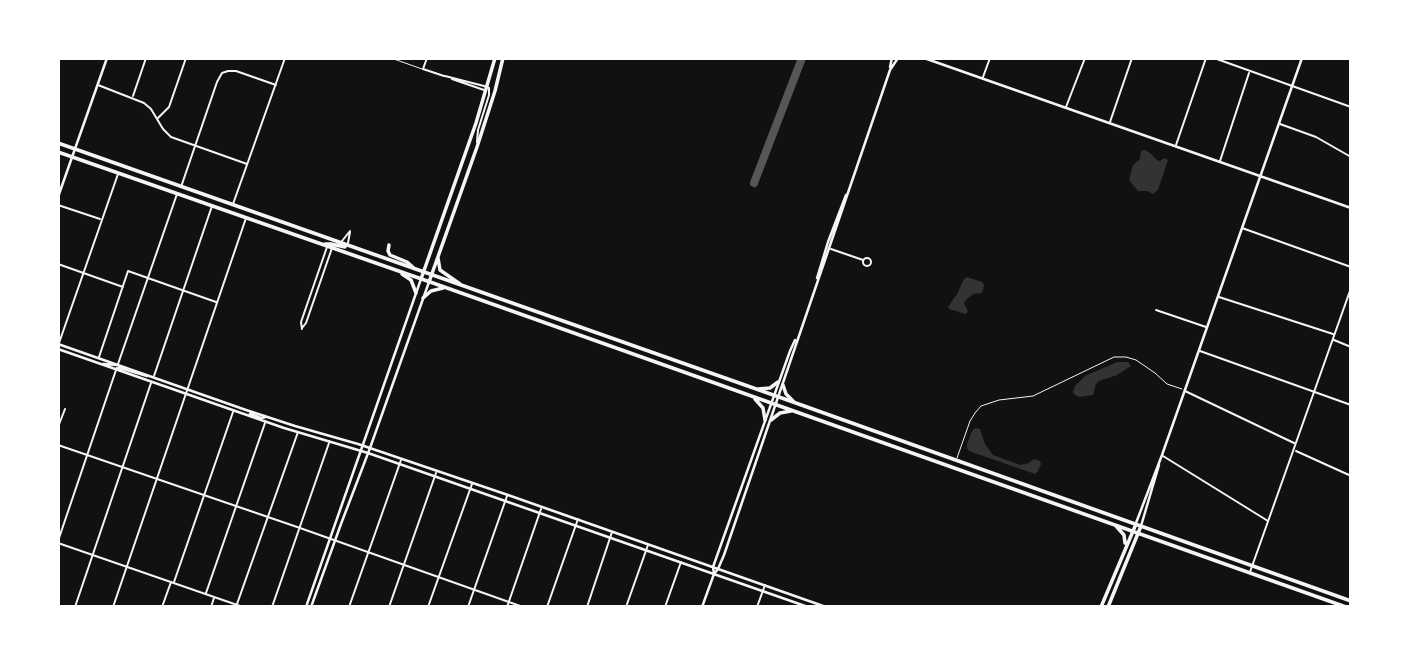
<!DOCTYPE html>
<html>
<head>
<meta charset="utf-8">
<style>
	body { margin:0 }
	#map { position:relative; width:1409px; height:665px; overflow:hidden; background:#111; font-family:Mulish,sans-serif }
	canvas { display:block }
	.frame { position:absolute; inset:0; border:60px solid #fff; pointer-events:none }
</style>
</head>
<body>
<div id="map">
<canvas width="1409" height="665"></canvas>
<div class="frame"></div>
</div>
<script>
const g = document.querySelector('canvas').getContext('2d');
g.lineJoin = 'round';
function paint(path, color) { g.fillStyle = color; g.fill(path, 'evenodd'); }
const toPath = rows => new Path2D(rows.map(r => 'M' + r).join(''));
function stroke(path, color, width, dash) { g.strokeStyle = color; g.lineWidth = width; g.lineCap = dash ? 'butt' : 'round'; g.setLineDash(dash || []); g.stroke(path); }
const water = toPath([
	[1145,150,1150,153,1157,160,1160,161,1164,158,1168,160,1158,190,1153,194,1147,191,1138,191,1129,180,1133,165,1140,159,1141,151],
	[967,277,982,282,984,285,982,293,973,294,965,301,964,304,968,311,966,314,949,309,948,307,957,294,964,279],
	[1117,362,1128,362,1131,366,1117,375,1099,381,1096,384,1093,395,1079,397,1074,394,1073,392,1075,386,1085,376],
	[975,428,980,429,985,444,993,455,1020,465,1029,463,1034,459,1040,461,1041,464,1038,471,1035,474,969,451,967,448,967,444,972,431]
]);
const taxiway = toPath([
	[754,183,802,58]
]);
const service = toPath([
	[391,58,422,69],
	[957,458,970,421,975,413,981,406,999,400,1033,396,1114,357,1126,357,1136,360,1155,373,1167,384,1182,389]
]);
const minor = toPath([
	[427,58,423,69,444,76],
	[1214,58,1351,107],
	[445,76,484,86,489,88,489,95,478,130,477,142],
	[983,77,990,58],
	[452,79,484,90],
	[98,85,144,103,151,109,163,129,171,137,247,164],
	[133,96,146,58],
	[1066,107,1085,58],
	[158,118,169,107,186,58],
	[1110,122,1132,58],
	[1280,124,1316,137,1351,157],
	[1176,145,1206,58],
	[1220,161,1249,73],
	[181,187,217,82,222,73,228,71,236,71,276,85],
	[233,204,285,58],
	[58,205,100,219],
	[1242,228,1351,267],
	[342,241,350,231],
	[348,243,350,232],
	[831,249,863,260],
	'863 262a4 4 0 1 1 8 0a4 4 0 1 1-8 0Z',
	[58,264,123,287],
	[1219,297,1333,334],
	[1156,310,1206,327],
	[302,328,306,323,332,248],
	[302,329,301,322,327,247],
	[1334,340,1351,347],
	[59,343,118,174],
	[1200,351,1351,405],
	[99,357,128,271,216,302],
	[118,364,177,194],
	[154,376,212,206],
	[1185,391,1294,443],
	[58,427,65,409],
	[58,445,300,528,523,607],
	[1296,451,1349,475],
	[1163,456,1268,521],
	[58,541,116,370],
	[58,543,243,607],
	[1250,572,1351,288],
	[174,582,233,412],
	[206,593,265,423],
	[237,604,298,432],
	[75,607,151,383],
	[113,607,246,218],
	[162,607,171,582],
	[211,607,214,598],
	[272,607,329,443],
	[349,607,401,460],
	[389,607,436,473],
	[428,607,472,484],
	[468,607,507,496],
	[507,607,541,509],
	[547,607,578,519],
	[587,607,612,532],
	[626,607,648,545],
	[665,607,681,562],
	[757,607,765,585]
]);
const tertiary = toPath([
	[924,58,1351,208],
	[890,67,892,58],
	[58,197,107,58],
	[817,278,828,242,846,195],
	[58,344,246,410,295,426,358,444,508,495,826,607],
	[58,349,284,428,368,453,808,607],
	[103,364,117,365],
	[117,368,120,368,147,376],
	[250,414,261,418,266,417],
	[1136,523,1162,455,1302,58],
	[1141,526,1159,465],
	[714,574,718,569,724,555,890,70,898,58],
	[702,607,714,574,713,567,790,351,795,340]
]);
const secondary = toPath([
	[306,607,421,279],
	[311,607,341,524,370,448,429,282]
]);
const primary = toPath([
	[58,143,779,397,1351,601],
	[58,152,433,283,1346,607],
	[325,244,331,244,345,247],
	[389,245,388,251,390,255,407,262,415,269],
	[438,258,440,270,460,284],
	[402,274,411,280,416,293],
	[421,279,476,123,495,58],
	[429,282,477,147,495,91,503,58],
	[423,298,431,291,443,288],
	[783,385,786,394,794,402],
	[758,389,770,388,778,382],
	[755,399,763,408,765,420],
	[771,420,780,413,791,411],
	[1116,526,1124,535,1125,543],
	[1101,607,1136,524],
	[1108,607,1141,526]
]);
paint(water, '#333');
stroke(taxiway, '#565656', 8);
stroke(service, '#f5f5f5', 1);
stroke(minor, '#f5f5f5', 2);
stroke(tertiary, '#f5f5f5', 2.5);
stroke(secondary, '#f5f5f5', 2.5);
stroke(primary, '#f5f5f5', 3.5);
</script>
</body>
</html>
